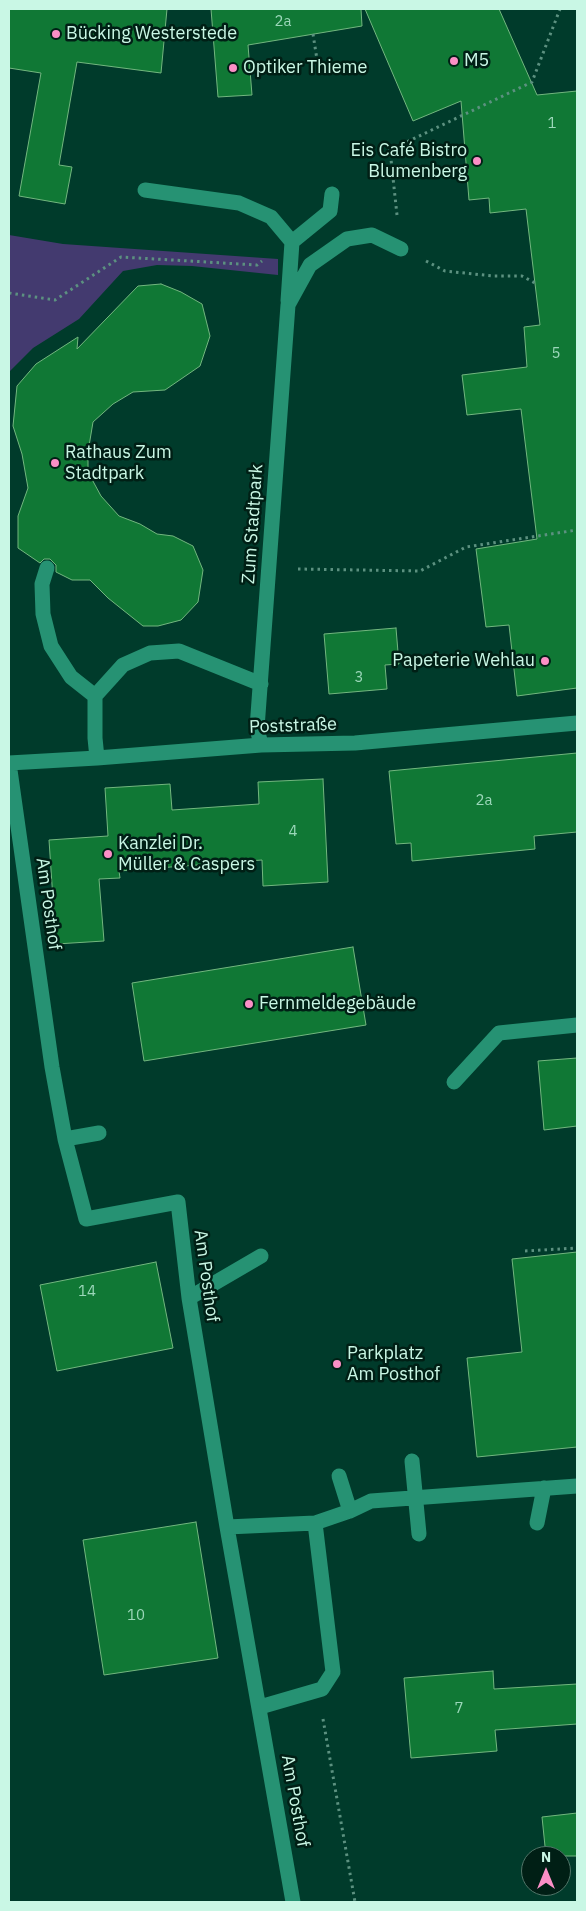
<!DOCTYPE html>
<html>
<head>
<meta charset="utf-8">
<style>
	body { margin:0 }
	#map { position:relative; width:586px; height:1911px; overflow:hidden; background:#003b2b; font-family:"IBM Plex Sans",sans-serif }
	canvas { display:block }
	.frame { position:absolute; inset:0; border:10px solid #c9f7e5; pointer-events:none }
	.north { position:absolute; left:521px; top:1846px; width:50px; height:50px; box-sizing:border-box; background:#001f15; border:1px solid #507568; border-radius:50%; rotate:0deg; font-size:14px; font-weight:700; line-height:20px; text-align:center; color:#c9f7e5 }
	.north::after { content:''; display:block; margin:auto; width:18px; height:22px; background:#fb8fc6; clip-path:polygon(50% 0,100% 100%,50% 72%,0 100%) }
</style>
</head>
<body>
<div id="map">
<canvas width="586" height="1911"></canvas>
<div class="frame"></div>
<div class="north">N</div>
</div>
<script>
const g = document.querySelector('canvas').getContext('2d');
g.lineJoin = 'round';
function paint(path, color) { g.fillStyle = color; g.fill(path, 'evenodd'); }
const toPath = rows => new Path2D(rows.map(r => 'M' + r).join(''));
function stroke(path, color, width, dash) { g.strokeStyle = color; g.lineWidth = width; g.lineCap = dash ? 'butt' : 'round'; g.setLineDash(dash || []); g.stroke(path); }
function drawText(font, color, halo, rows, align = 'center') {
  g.font = font + ' "IBM Plex Sans",sans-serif'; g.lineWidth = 5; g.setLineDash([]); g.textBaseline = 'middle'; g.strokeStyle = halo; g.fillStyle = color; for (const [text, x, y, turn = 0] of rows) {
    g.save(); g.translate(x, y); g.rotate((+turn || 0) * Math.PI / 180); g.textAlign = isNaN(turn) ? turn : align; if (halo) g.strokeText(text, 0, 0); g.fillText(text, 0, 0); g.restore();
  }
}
const green = toPath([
	[9,235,63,244,278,259,278,275,192,266,157,265,123,271,79,319,33,348,9,372]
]);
const building = toPath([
	[9,9,167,9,161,73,77,62,59,165,72,167,65,204,19,196,41,73,9,68,9,9],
	[211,9,361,9,362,26,248,45,252,95,218,97,211,9],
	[365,9,499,9,537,95,577,91,577,688,517,696,509,625,486,627,476,549,537,539,521,409,467,415,462,375,527,367,524,327,540,325,526,209,490,213,489,198,469,200,461,101,413,121,365,9],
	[161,284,181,292,202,304,210,336,200,366,165,390,133,392,113,404,93,422,88,452,88,472,101,496,119,516,140,524,157,534,173,536,193,546,203,570,198,602,181,620,158,626,143,626,108,598,90,580,72,580,56,572,56,565,50,559,44,559,40,563,18,548,18,516,28,488,22,454,13,426,17,386,36,364,78,337,77,349,138,286,161,284],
	[396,628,399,664,385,665,387,689,329,694,324,634,396,628],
	[577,753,577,832,534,836,535,849,412,861,411,843,396,844,389,771,577,753],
	[323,779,328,882,263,886,262,860,119,871,120,878,99,879,104,941,56,944,49,840,108,836,105,788,170,784,172,810,259,804,258,782,323,779],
	[353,947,366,1025,144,1061,132,983,353,947],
	[577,1058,577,1126,544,1130,538,1061,577,1058],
	[577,1252,577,1447,477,1457,467,1358,522,1352,512,1259,577,1252],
	[156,1262,173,1348,57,1371,40,1285,156,1262],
	[196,1522,218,1658,104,1675,83,1540,196,1522],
	[493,1671,494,1689,577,1684,577,1724,495,1730,497,1751,411,1758,404,1678,493,1671],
	[577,1813,577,1856,546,1856,542,1817,577,1813]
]);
const path = toPath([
	[313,34,318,66],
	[397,215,390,150,532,82,560,9],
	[426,261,445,271,493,276,522,276,535,283],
	[9,293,55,300,121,257,257,265,262,261],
	[298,569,420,571,466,547,577,530],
	[525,1251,577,1248],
	[323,1719,355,1902]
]);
const minor = toPath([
	[145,190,239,203,271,217,292,242,288,301],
	[292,242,330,211,332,194],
	[47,568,42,584,43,614,51,646,71,677,95,696],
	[261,745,257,728,288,305,310,265,347,239,372,235,401,249],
	[97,758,95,738,95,696,123,665,150,653,179,651,261,684],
	[9,763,52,1067,65,1139,86,1219,178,1202,189,1298,227,1527],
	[9,763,97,758,261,745,355,743,577,723],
	[454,1082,499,1033,577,1025],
	[65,1139,99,1133],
	[189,1298,261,1256],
	[412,1461,419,1534],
	[339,1476,350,1511],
	[537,1523,544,1488],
	[260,1707,322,1689,333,1672,315,1523],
	[293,1902,227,1527,315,1523,350,1511,371,1501,577,1486]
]);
const markers = [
	[56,34,5,"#fb8fc6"],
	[454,61,5,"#fb8fc6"],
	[233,68,5,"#fb8fc6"],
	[477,161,5,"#fb8fc6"],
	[55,463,5,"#fb8fc6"],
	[545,661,5,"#fb8fc6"],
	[108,854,5,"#fb8fc6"],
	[249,1004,5,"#fb8fc6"],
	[337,1364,5,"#fb8fc6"]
];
const numberNames = [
	["2a",283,22],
	["1",552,124],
	["5",556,354],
	["3",359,678],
	["2a",484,801],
	["4",293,832],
	["14",87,1292],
	["10",136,1616],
	["7",459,1709]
];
const poiNames = [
	["Bücking Westerstede",66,34],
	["M5",464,61],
	["Optiker Thieme",243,68],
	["Eis Café Bistro",467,151,"right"],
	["Blumenberg",467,172,"right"],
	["Rathaus Zum",65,453],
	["Stadtpark",65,474],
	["Papeterie Wehlau",535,661,"right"],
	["Kanzlei Dr.",118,844],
	["Müller & Caspers",118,865],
	["Fernmeldegebäude",259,1004],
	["Parkplatz",347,1354],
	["Am Posthof",347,1375]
];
const streetNames = [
	["Zum Stadtpark",253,524,-86],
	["Poststraße",293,726,-2],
	["Am Posthof",48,904,82],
	["Am Posthof",206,1276,82],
	["Am Posthof",295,1801,80]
];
paint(green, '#433a6f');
paint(building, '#107835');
stroke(building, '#72b77f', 1);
stroke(path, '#5c9180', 3, [2.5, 4]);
stroke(minor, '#269273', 15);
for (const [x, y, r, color] of markers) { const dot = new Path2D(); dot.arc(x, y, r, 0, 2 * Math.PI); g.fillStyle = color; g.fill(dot); stroke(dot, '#001f15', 2); }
drawText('15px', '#9bd7b9', null, numberNames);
drawText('18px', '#c9f7e5', '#001f15', poiNames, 'left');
drawText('18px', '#c9f7e5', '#001f15', streetNames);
</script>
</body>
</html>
